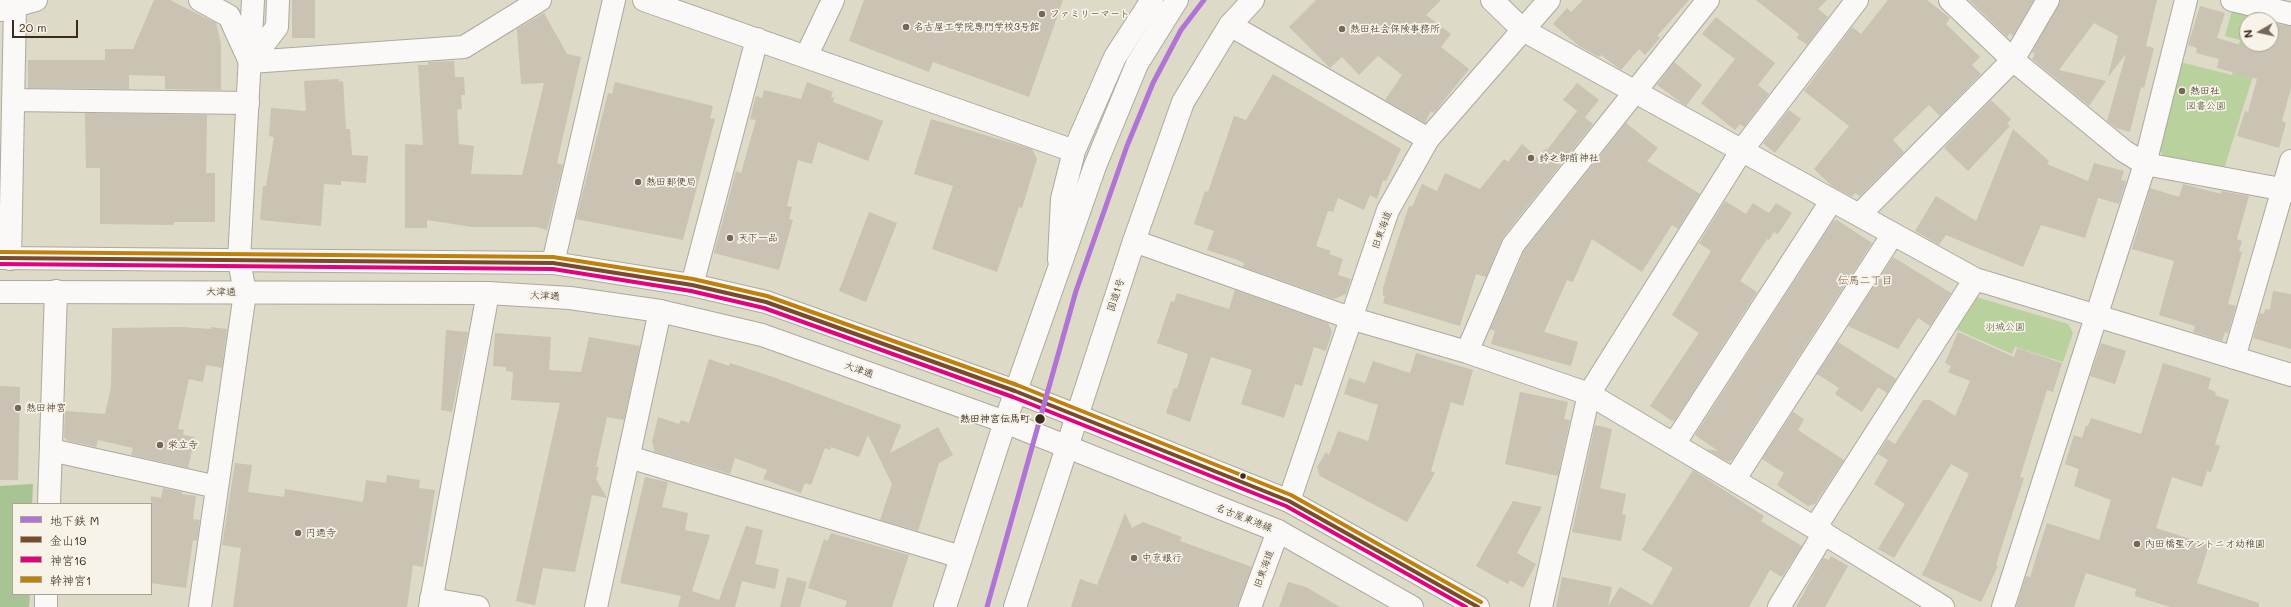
<!DOCTYPE html>
<html>
<head>
<meta charset="utf-8">
<style>
	body { margin:0 }
	#map { position:relative; width:2291px; height:607px; overflow:hidden; background:#dddac7; font-family:Mali,"Klee One",sans-serif }
	canvas { display:block }
	.legend { position:absolute; left:12px; top:503px; width:140px; height:92px; box-sizing:border-box; background:#f7f3e8; border:1px solid #aca397; margin:0; padding:5px 7px; list-style:none; font-size:12px; color:#3b2a1e }
	.legend li { display:flex; align-items:center; gap:8px; height:20px }
	.legend b { width:20px; border:1px solid #aca397 }
	.north { position:absolute; left:2239px; top:12px; width:40px; height:40px; box-sizing:border-box; background:#f7f3e8; border:1px solid #aca397; border-radius:50%; rotate:261deg; font-size:11px; font-weight:700; line-height:16px; text-align:center; color:#3b2a1e }
	.north::after { content:''; display:block; margin:auto; width:14px; height:18px; background:#746859; clip-path:polygon(50% 0,100% 100%,50% 72%,0 100%) }
	.scale { position:absolute; left:12px; top:20px; width:66px; height:18px; box-sizing:border-box; border:2px solid #3b2a1e; border-top:0; padding-left:5px; font-size:12px; line-height:14px; white-space:nowrap; color:#3b2a1e; -webkit-text-stroke:3px #f7f3e8; paint-order:stroke }
</style>
</head>
<body>
<div id="map">
<canvas width="2291" height="607"></canvas>
<ul class="legend">
<li><b style="height:5px;background:#b074d6"></b>地下鉄 M</li>
<li><b style="height:5px;background:#7a4b2a"></b>金山19</li>
<li><b style="height:5px;background:#e5007d"></b>神宮16</li>
<li><b style="height:5px;background:#bf8109"></b>幹神宮1</li>
</ul>
<div class="north">N</div>
<div class="scale">20 m</div>
</div>
<script>
const g = document.querySelector('canvas').getContext('2d');
g.lineJoin = 'round';
function paint(path, color) { g.fillStyle = color; g.fill(path, 'evenodd'); }
const toPath = rows => new Path2D(rows.map(r => 'M' + r).join(''));
function stroke(path, color, width, dash) { g.strokeStyle = color; g.lineWidth = width; g.lineCap = dash ? 'butt' : 'round'; g.setLineDash(dash || []); g.stroke(path); }
function drawText(font, color, halo, rows, align = 'center') {
  g.font = font + ' Mali,"Klee One",sans-serif'; g.lineWidth = 3.5; g.setLineDash([]); g.textBaseline = 'middle'; g.strokeStyle = halo; g.fillStyle = color; for (const [text, x, y, turn = 0] of rows) {
    g.save(); g.translate(x, y); g.rotate((+turn || 0) * Math.PI / 180); g.textAlign = isNaN(turn) ? turn : align; if (halo) g.strokeText(text, 0, 0); g.fillText(text, 0, 0); g.restore();
  }
}
const green = toPath([
	[2232,11,2270,20,2247,20,2247,44,2263,44,2224,169,2164,157,2159,149,2180,62,2232,75,2240,40,2225,36],
	[1976,297,2068,324,2073,333,2063,362,2015,347,2012,354,1955,329]
]);
const forest = toPath([
	[33,484,32,504,13,504,13,594,30,594,29,607,0,607,0,486]
]);
const building = toPath([
	[154,0,170,0,216,23,221,44,221,90,165,89,165,76,129,75,129,89,28,88,28,60,105,60,105,49,133,49],
	[292,0,315,0,315,38,292,38],
	[864,0,1063,0,1029,97,933,62,929,72,849,41],
	[1316,0,1441,0,1426,15,1451,34,1441,47,1469,69,1434,113,1431,111,1425,123,1385,100,1402,75,1378,56,1359,75,1342,57,1330,68,1289,27],
	[1583,0,1689,0,1657,36,1660,38,1645,55,1639,49,1621,70,1601,55,1599,57,1579,46,1553,24,1567,8,1571,12],
	[1756,0,1827,0,1818,9,1828,17,1807,45,1797,38,1799,34],
	[1888,0,1927,0,1950,18,1946,24,1980,57,1972,65,1981,74,1940,116,1929,105,1893,140,1904,152,1860,196,1855,193,1852,197,1832,186,1814,169,1849,126,1804,91,1852,27,1861,34],
	[1969,0,2034,0,2013,36,2010,33,2007,37],
	[2060,0,2157,0,2146,46,2154,48,2144,88,2141,87,2130,132,2116,128,2107,121,2126,54,2108,77,2118,36,2094,23,2059,70,2106,81,2089,106,2032,59,2035,54,2032,52],
	[2200,6,2225,13,2217,38,2264,52,2266,44,2271,44,2271,36,2273,37,2277,24,2291,26,2291,88,2282,121,2286,123,2279,148,2237,136,2245,111,2248,112,2257,79,2217,68,2219,59,2196,53,2197,48,2188,45],
	[544,13,567,54,581,57,557,163,563,165,547,230,536,227,472,227,427,220,427,228,405,228,405,144,423,145,418,65,428,65,428,62,454,61,455,77,464,77,465,95,461,95,462,109,457,110,459,144,474,146,471,174,522,175,544,83,521,84,517,29],
	[1716,17,1775,63,1758,85,1769,94,1744,127,1740,124,1735,130,1701,103,1735,59,1702,34],
	[1674,62,1702,85,1686,106,1657,85],
	[1273,74,1401,149,1386,181,1383,180,1377,199,1370,195,1364,210,1338,198,1333,212,1328,211,1316,246,1331,251,1329,254,1343,259,1338,275,1351,279,1346,294,1334,299,1243,267,1244,263,1235,259,1207,250,1214,231,1194,224,1205,191,1208,192,1234,116,1246,120],
	[339,79,339,82,343,81,346,129,350,129,352,155,368,156,366,183,341,181,341,185,324,184,321,226,260,220,263,186,266,186,274,137,269,136,271,108,306,111,304,81],
	[615,82,713,106,710,118,715,119,683,240,576,219,608,93,612,94],
	[807,82,833,92,831,97,834,98,833,102,883,121,868,161,818,142,812,164,798,160,787,206,792,207,789,219,793,220,779,270,714,253,736,171,741,173,756,120,750,119,756,96,762,98,764,90,801,99],
	[1577,83,1599,100,1585,117,1563,100],
	[1991,100,2011,119,2007,124,2010,126,1968,171,1944,148],
	[1789,110,1801,119,1775,153,1763,143],
	[1577,111,1593,124,1503,237,1486,277,1476,274,1460,326,1383,303,1385,296,1383,296,1383,288,1395,248,1409,206,1412,207,1422,184,1437,191,1445,173,1480,189,1504,159,1508,162,1522,144,1538,158,1545,149,1547,150],
	[85,113,207,115,206,173,215,173,215,222,174,222,174,225,100,224,100,168,86,168],
	[931,119,1032,149,1037,159,1022,208,1019,207,997,272,932,249,953,186,914,174],
	[1626,123,1658,148,1647,161,1700,194,1678,229,1672,225,1642,272,1592,239,1573,282,1567,280,1544,332,1578,342,1571,366,1491,344,1495,331,1490,329,1524,251],
	[2013,129,2049,161,2047,164,2088,181,2094,163,2124,171,2121,180,2126,181,2119,204,2098,198,2085,238,2041,225,2023,267,1946,235,1939,245,1915,231,1936,196,1976,221],
	[2183,184,2221,194,2221,191,2249,196,2237,239,2242,241,2239,251,2242,252,2228,304,2236,306,2228,333,2225,332,2222,341,2193,332,2195,326,2159,315,2174,261,2132,249,2150,188,2179,197],
	[1725,201,1746,214,1753,203,1769,213,1776,203,1792,213,1778,234,1774,232,1769,240,1767,239,1740,281,1757,292,1675,420,1672,421,1650,406,1699,333,1672,315,1711,251,1699,243],
	[869,212,897,223,866,302,839,291],
	[1837,220,1872,243,1732,460,1728,462,1706,449,1718,451,1695,435,1833,221],
	[1893,257,1951,293,1930,326,1918,318,1898,349,1848,326],
	[1235,290,1328,323,1332,332,1326,351,1314,347,1302,386,1295,384,1284,418,1241,404,1252,370,1211,357,1190,422,1166,413,1174,388,1177,389,1188,354,1157,343,1171,301,1174,302,1177,293,1229,309],
	[2273,291,2291,294,2291,349,2253,338,2260,313,2264,314,2265,309,2270,310],
	[182,327,211,329,211,327,227,329,222,368,206,365,203,382,189,379,178,429,184,430,183,435,195,437,188,468,131,455,133,448,98,440,96,447,68,441,64,437,65,411,105,414,111,387,112,328],
	[446,330,468,332,452,412,441,410],
	[1958,332,2014,357,2017,348,2062,363,2053,392,2047,390,2020,477,2024,478,1998,558,1996,565,1998,566,1981,602,1922,575,1969,474,1951,464,1894,558,1878,549,1905,504,1874,484,1888,460,1878,454,1887,439,1895,444,1923,400,1930,400,1955,416,1970,381,1948,372,1951,366,1945,363],
	[495,333,551,337,549,370,581,372,589,337,640,346,624,420,607,417,596,467,599,467,596,479,607,498,592,495,575,572,543,568,535,605,516,601,560,403,511,400,513,372,506,371,506,367,493,366],
	[1838,342,1896,379,1887,393,1878,387,1862,412,1835,394,1839,388,1817,374],
	[2101,343,2126,351,2115,384,2090,376],
	[1416,353,1473,370,1463,406,1451,402,1431,471,1435,473,1407,522,1320,476,1317,467,1326,452,1329,455,1338,431,1368,441,1378,405,1344,394,1349,378,1365,383,1373,361,1410,373],
	[709,359,729,366,730,363,773,377,901,425,890,453,938,427,953,455,939,463,918,531,880,520,892,484,868,435,859,457,831,447,830,450,825,448,811,485,805,483,801,493,763,479,767,470,735,458,730,474,655,452,652,442,658,417,679,424,681,420,689,423],
	[2163,363,2211,378,2208,389,2216,392,2215,395,2229,400,2215,444,2220,446,2211,472,2207,471,2202,487,2172,477,2156,528,2209,545,2197,583,2259,603,2259,607,2170,607,2135,596,2136,589,2086,573,2074,607,2016,607,2026,576,2030,577,2047,523,2099,540,2111,500,2074,486,2079,469,2065,464,2074,435,2082,438,2086,426,2088,426,2091,418,2141,434],
	[0,386,20,387,18,480,0,480],
	[1520,392,1568,402,1564,419,1570,420,1558,476,1505,464],
	[1793,412,1804,419,1798,430,1844,460,1815,504,1808,506,1777,485,1784,473,1762,459],
	[1595,425,1612,429,1600,488,1626,494,1622,514,1626,515,1621,541,1572,532],
	[235,463,252,465,248,492,284,497,285,489,363,502,366,480,386,483,387,475,420,480,419,488,435,490,423,567,413,565,407,607,233,607,241,548,222,545],
	[1693,470,1764,516,1761,521,1802,546,1782,577,1770,570,1749,607,1556,607,1562,577,1612,587,1608,606,1620,587,1652,605,1673,568,1642,550],
	[645,477,668,482,662,507,688,513,685,530,710,535,692,591,719,600,746,526,763,530,755,564,779,569,775,589,742,581,735,607,678,607,681,596,620,583],
	[163,488,182,492,182,494,196,496,193,519,200,520,197,541,193,540,186,588,151,583,151,496,161,498],
	[1513,501,1542,507,1517,553,1536,564,1523,588,1510,580,1508,584,1476,566],
	[1125,513,1132,528,1143,522,1182,537,1180,541,1252,567,1237,607,1071,607,1080,579,1097,585],
	[831,533,909,555,892,607,845,607,847,601,808,588,824,539,828,541],
	[1831,556,1848,566,1825,607,1796,607,1823,558,1829,560],
	[787,577,807,582,800,607,780,607],
	[1288,582,1306,587,1340,607,1279,607]
]);
const minor = toPath([
	[200,0,229,16,250,62],
	[644,0,1074,151],
	[1492,0,1523,30,1975,279,2291,375],
	[1950,0,2013,60,2124,151,2145,164,2291,191],
	[2232,0,2291,14],
	[1,10,36,0],
	[1230,25,1428,139],
	[806,57,833,0],
	[250,62,464,47,540,0],
	[250,62,277,27,278,0],
	[13,100,248,103],
	[1859,215,2013,60,2048,0],
	[1134,241,1350,318,1467,352,1589,394,1815,528,1943,607],
	[10,259,15,6],
	[1059,260,1062,199,1074,151,1115,57,1152,0],
	[553,263,614,0],
	[692,285,757,39],
	[1467,352,1513,245,1708,0],
	[2234,358,2291,161],
	[1674,444,1832,200],
	[51,450,217,487],
	[629,457,961,557],
	[1734,480,1893,234],
	[1289,501,1388,210,1428,139,1549,0],
	[49,504,56,291],
	[1815,528,1975,279],
	[431,599,478,607],
	[46,607,46,594],
	[200,607,245,293],
	[430,607,488,293],
	[596,607,660,311],
	[1250,607,1278,531],
	[1541,607,1589,394,1742,150,1857,0],
	[1779,607,1824,533],
	[2003,607,2145,164,2186,0]
]);
const tertiary = toPath([
	[245,293,239,260,253,0]
]);
const secondary = toPath([
	[0,258,553,263,692,285,766,302,1015,391,1289,501,1478,607],
	[0,292,488,293,570,298,660,311,762,335,1005,422,1278,531,1412,607]
]);
const trunk = toPath([
	[945,607,1005,422,1095,166,1137,64,1177,0],
	[1015,607,1134,241,1183,102,1230,25,1253,0]
]);
const bus1 = toPath([
	[0,258,553,263,692,285,766,302,1015,391,1289,501,1478,607]
]);
const bus2 = toPath([
	[0,264,553,269,691,291,764,308,1013,397,1286,506,1466,607]
]);
const bus3 = toPath([
	[0,252,553,257,693,279,767,296,1017,385,1291,495,1481,602]
]);
const metro1 = toPath([
	[987,607,1076,291,1127,146,1153,83,1181,30,1204,0]
]);
const markers = [
	[1042,14,4,"#746859"],
	[906,27,4,"#746859"],
	[1342,29,4,"#746859"],
	[2182,91,4,"#746859"],
	[1531,158,4,"#746859"],
	[638,182,4,"#746859"],
	[730,238,4,"#746859"],
	[18,408,4,"#746859"],
	[1040,419,5.5,"#3b2a1e"],
	[160,445,4,"#746859"],
	[1243,476,3.5,"#3b2a1e"],
	[298,533,4,"#746859"],
	[2137,544,4,"#746859"],
	[1134,558,4,"#746859"]
];
const poiNames = [
	["ファミリーマート",1050,14],
	["名古屋工学院専門学校3号館",914,27],
	["熱田社会保険事務所",1350,29],
	["熱田社",2190,91],
	["鈴之御前神社",1539,158],
	["熱田郵便局",646,182],
	["天下一品",738,238],
	["熱田神宮",26,408],
	["栄立寺",168,445],
	["円通寺",306,533],
	["内田橋聖アントニオ幼稚園",2145,544],
	["中京銀行",1142,558]
];
const parkNames = [
	["図書公園",2206,106],
	["羽城公園",2005,327]
];
const streetNames = [
	["旧東海道",1382,230,-70],
	["大津通",221,292,1],
	["国道1号",1116,295,-72],
	["大津通",545,296,3],
	["大津通",859,370,20],
	["名古屋東港線",1244,518,21],
	["旧東海道",1264,569,-70]
];
const stopNames = [
	["熱田神宮伝馬町",1030,419]
];
const neighbourhoodNames = [
	["伝馬二丁目",1865,281]
];
paint(green, '#b9d29d');
paint(forest, '#a8c394');
paint(building, '#cac2b2');
stroke(minor, '#ada99c', 24);
stroke(tertiary, '#ada99c', 24);
stroke(secondary, '#ada99c', 24);
stroke(trunk, '#ada99c', 24);
stroke(minor, '#faf9f7', 22);
stroke(tertiary, '#faf9f7', 22);
stroke(secondary, '#faf9f7', 22);
stroke(trunk, '#faf9f7', 22);
stroke(bus1, '#7a4b2a', 4);
stroke(bus2, '#e5007d', 4);
stroke(bus3, '#bf8109', 4);
stroke(metro1, '#b074d6', 5);
for (const [x, y, r, color] of markers) { const dot = new Path2D(); dot.arc(x, y, r, 0, 2 * Math.PI); g.fillStyle = color; g.fill(dot); stroke(dot, '#f7f3e8', 1.5); }
drawText('10px', '#3b2a1e', '#f7f3e8', poiNames, 'left');
drawText('10px', '#535235', '#f7f3e8', parkNames);
drawText('10px', '#3b2a1e', '#f7f3e8', streetNames);
drawText('bold 10px', '#3b2a1e', '#f7f3e8', stopNames, 'right');
drawText('11px', '#715942', '#f7f3e8', neighbourhoodNames);
</script>
</body>
</html>
